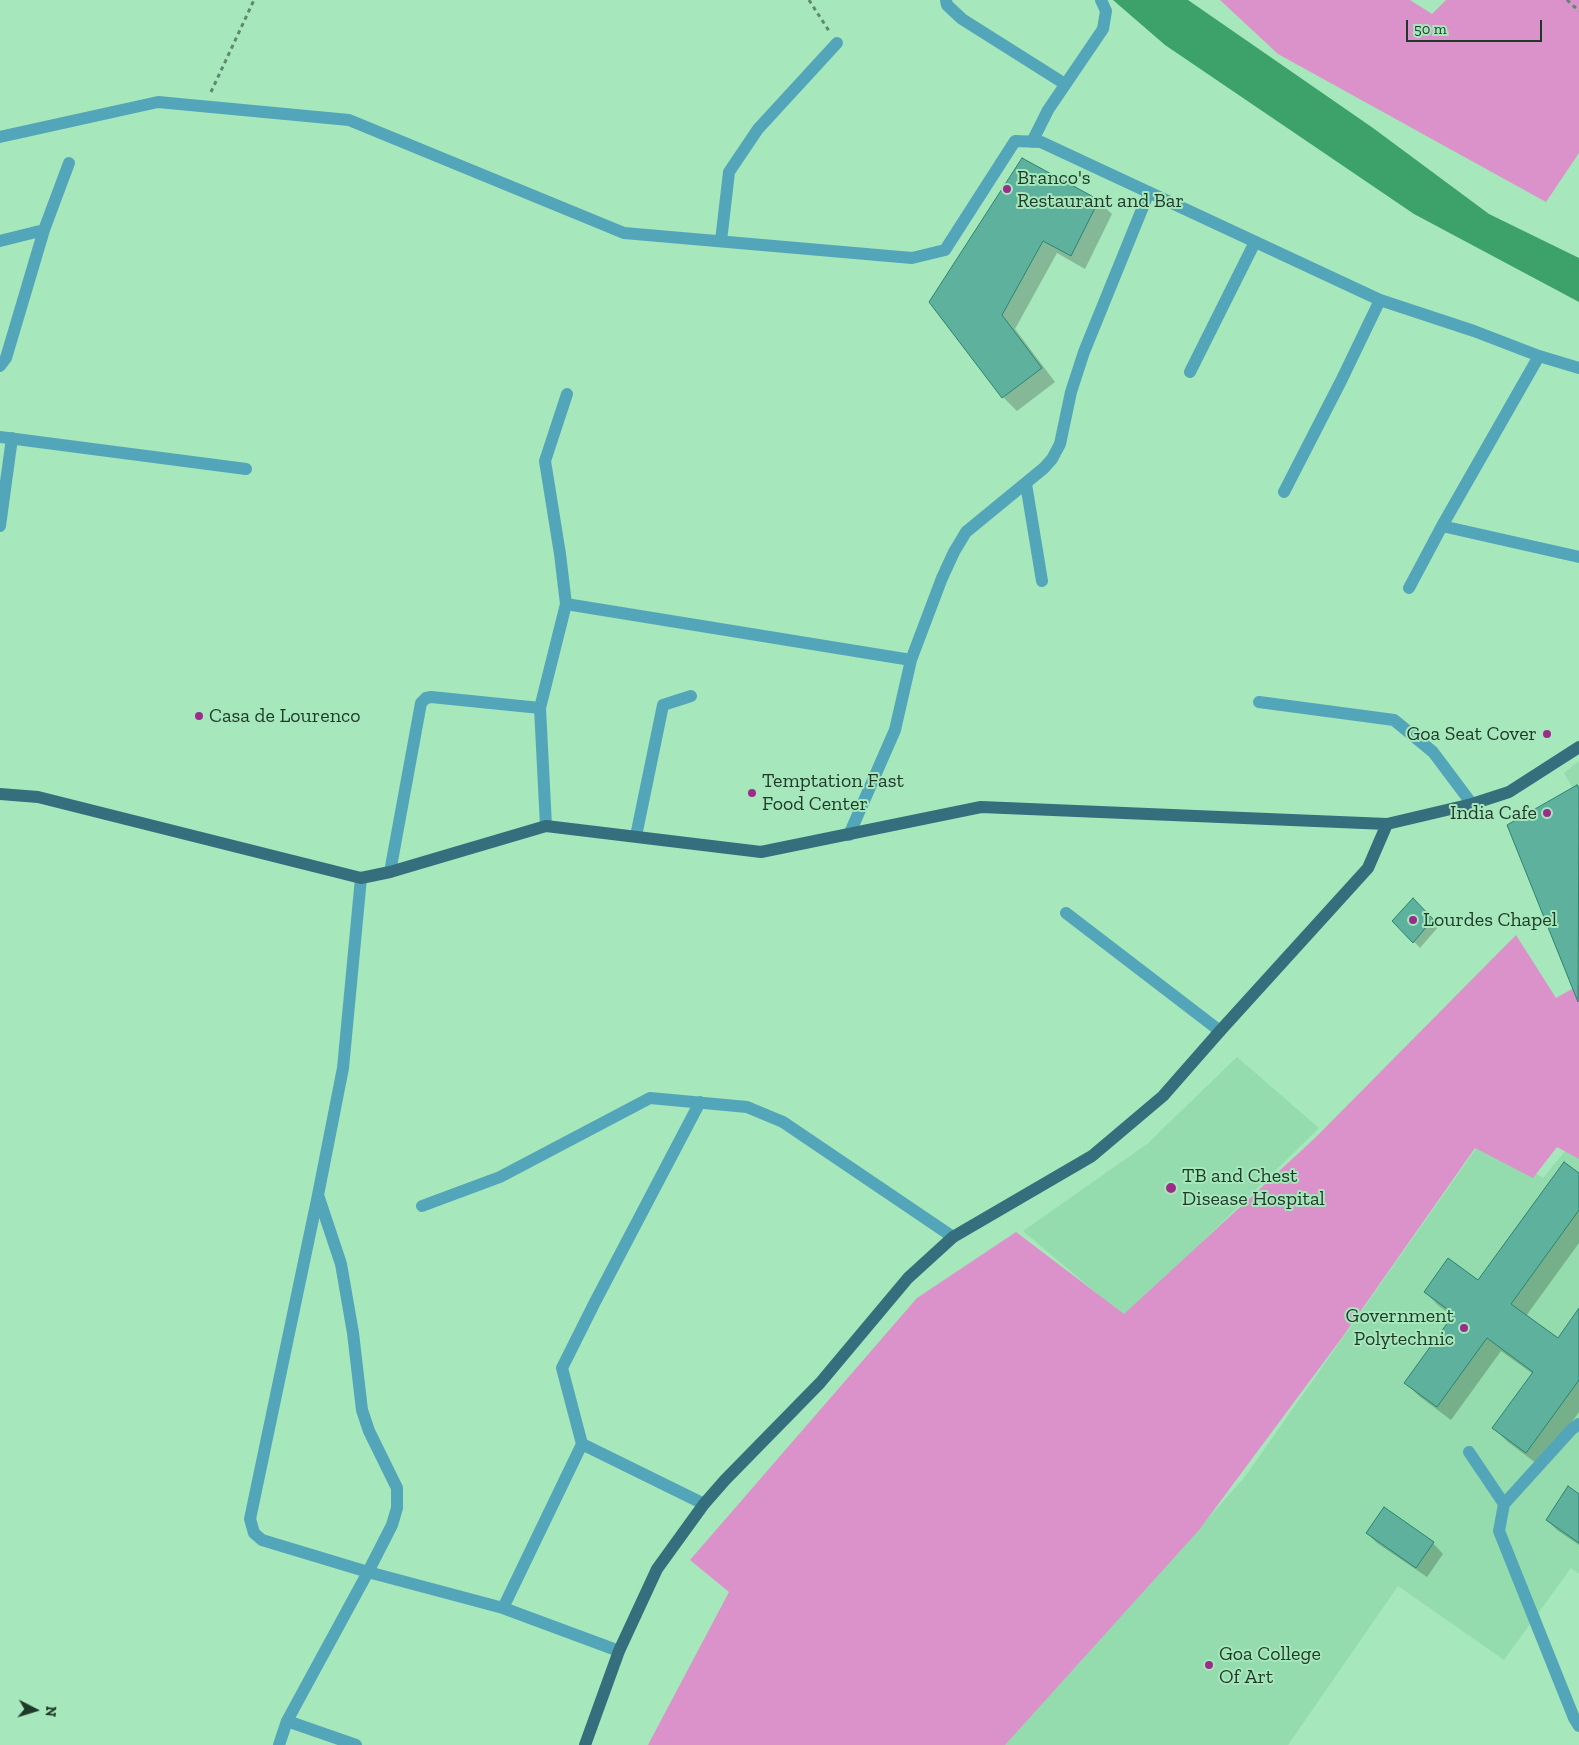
<!DOCTYPE html>
<html>
<head>
<meta charset="utf-8">
<style>
	body { margin:0 }
	#map { position:relative; width:1579px; height:1745px; overflow:hidden; background:#a6e7bc; font-family:"Zilla Slab",serif }
	canvas { display:block }
	.north { position:absolute; left:10px; top:1685px; width:50px; height:50px; -webkit-text-stroke:4px #a6e7bc; paint-order:stroke; rotate:95deg; font-size:14px; font-weight:700; line-height:20px; text-align:center; color:#1f3928 }
	.north::after { content:''; display:block; margin:auto; width:18px; height:22px; background:#1f3928; clip-path:polygon(50% 0,100% 100%,50% 72%,0 100%) }
	.scale { position:absolute; left:1406px; top:20px; width:136px; height:22px; box-sizing:border-box; border:2px solid #1f3928; border-top:0; padding-left:6px; font-size:15px; line-height:18px; white-space:nowrap; color:#1f3928; -webkit-text-stroke:4px #a6e7bc; paint-order:stroke }
</style>
</head>
<body>
<div id="map">
<canvas width="1579" height="1745"></canvas>
<div class="north">N</div>
<div class="scale">50 m</div>
</div>
<script>
const g = document.querySelector('canvas').getContext('2d');
g.lineJoin = 'round';
function paint(path, color) { g.fillStyle = color; g.fill(path, 'evenodd'); }
const toPath = rows => new Path2D(rows.map(r => 'M' + r).join(''));
function stroke(path, color, width, dash) { g.strokeStyle = color; g.lineWidth = width; g.lineCap = dash ? 'butt' : 'round'; g.setLineDash(dash || []); g.stroke(path); }
function drawText(font, color, halo, rows, align = 'center') {
  g.font = font + ' "Zilla Slab",serif'; g.lineWidth = 4; g.setLineDash([]); g.textBaseline = 'middle'; g.strokeStyle = halo; g.fillStyle = color; for (const [text, x, y, turn = 0] of rows) {
    g.save(); g.translate(x, y); g.rotate((+turn || 0) * Math.PI / 180); g.textAlign = isNaN(turn) ? turn : align; if (halo) g.strokeText(text, 0, 0); g.fillText(text, 0, 0); g.restore();
  }
}
const built = toPath([
	[1579,761,1579,799,1564,773],
	[1237,1057,1319,1128,1125,1317,1023,1231,1147,1144],
	[1579,1134,1579,1574,1571,1568,1504,1660,1398,1586,1288,1745,1004,1745,1244,1478,1482,1140,1543,1178]
]);
const green = toPath([
	[1220,0,1410,0,1432,14,1446,0,1579,0,1579,153,1546,202,1278,54],
	[1516,935,1556,998,1579,985,1579,1159,1557,1147,1533,1178,1475,1148,1341,1339,1199,1530,1005,1745,648,1745,729,1592,690,1560,917,1298,1016,1232,1124,1314,1315,1138]
]);
const water = toPath([
	[1113,0,1188,0,1373,128,1489,214,1579,258,1579,302,1414,214,1165,45]
]);
const shadow = toPath([
	[1098,201,1112,214,1085,269,1057,253,1015,329,1055,382,1017,411,1003,397,931,302],
	[1579,785,1579,1001,1509,826],
	[1413,900,1439,926,1420,948,1394,921],
	[1579,1174,1579,1243,1526,1316,1558,1340,1579,1311,1579,1412,1540,1466,1508,1442,1494,1428,1533,1374,1501,1351,1451,1420,1419,1396,1406,1383,1453,1316,1439,1306,1425,1292,1478,1282],
	[1579,1495,1579,1545,1557,1530,1547,1520],
	[1384,1509,1433,1543,1443,1554,1427,1577,1377,1543,1367,1533]
]);
const building = toPath([
	[1022,158,1099,200,1071,256,1043,241,1002,315,1042,368,1002,398,929,302,1022,158],
	[1577,785,1579,789,1578,1002,1507,825,1577,785],
	[1413,898,1433,919,1413,943,1392,921,1413,898],
	[1564,1162,1579,1173,1579,1210,1511,1304,1558,1338,1579,1308,1579,1380,1526,1453,1492,1428,1533,1372,1487,1338,1437,1407,1404,1383,1454,1314,1424,1292,1448,1258,1478,1280,1564,1162],
	[1568,1486,1579,1494,1579,1543,1546,1520,1568,1486],
	[1384,1507,1434,1542,1416,1568,1366,1533,1384,1507]
]);
const path = toPath([
	[809,0,829,31],
	[1567,0,1579,11],
	[211,92,254,0]
]);
const minor = toPath([
	[946,0,947,5,962,19,1065,84],
	[0,137,158,102,349,120,624,233,912,258,945,250,1015,141,1041,142,1380,300,1474,331,1539,356,1579,368],
	[1032,142,1048,110,1103,29,1106,11,1101,0],
	[0,241,44,230,69,163],
	[721,241,729,172,758,129,837,43],
	[0,366,6,358,44,230],
	[1190,372,1255,242],
	[0,437,246,469],
	[1026,484,1042,581],
	[1284,492,1341,381,1380,300],
	[0,526,12,438],
	[1442,526,1579,557],
	[1409,588,1442,526,1539,356],
	[566,604,560,554,545,461,567,394],
	[1259,702,1394,720,1433,752,1472,804],
	[546,826,540,708,566,604,911,660],
	[849,835,895,730,911,660,942,578,954,552,966,532,1044,468,1052,459,1060,444,1071,392,1084,352,1149,192],
	[636,836,663,705,691,696],
	[390,872,421,703,426,698,431,697,540,708],
	[1066,913,1220,1031],
	[700,1102,595,1302,562,1368,582,1444,704,1504],
	[318,1195,250,1519,254,1533,262,1540,368,1572,392,1525,397,1508,397,1488,369,1431,362,1410,353,1333,341,1264,318,1195,343,1068,361,878],
	[422,1206,500,1177,650,1098,747,1107,783,1122,953,1237],
	[1579,1424,1572,1429,1504,1504,1499,1531,1574,1718,1579,1726],
	[1469,1452,1504,1504],
	[503,1608,582,1444],
	[287,1721,356,1745],
	[279,1745,287,1721,368,1572,503,1608,619,1651]
]);
const major = toPath([
	[0,794,38,797,361,878,390,872,546,826,761,852,981,807,1387,824],
	[585,1745,619,1651,657,1569,704,1504,725,1480,820,1383,908,1278,953,1237,1092,1156,1163,1096,1220,1031,1368,868,1387,824,1472,804,1509,792,1579,747]
]);
const markers = [
	[1007,189,5,"#9c2c89"],
	[199,716,5,"#9c2c89"],
	[1547,734,5,"#9c2c89"],
	[752,793,5,"#9c2c89"],
	[1547,813,5,"#9c2c89"],
	[1413,920,5,"#9c2c89"],
	[1171,1188,6,"#9c2c89"],
	[1464,1328,5,"#9c2c89"],
	[1209,1665,5,"#9c2c89"]
];
const poiNames = [
	["Branco's",1017,178],
	["Restaurant and Bar",1017,201],
	["Casa de Lourenco",209,716],
	["Goa Seat Cover",1537,734,"right"],
	["Temptation Fast",762,781],
	["Food Center",762,804],
	["India Cafe",1537,813,"right"],
	["Lourdes Chapel",1423,920],
	["TB and Chest",1182,1176],
	["Disease Hospital",1182,1199],
	["Government",1454,1316,"right"],
	["Polytechnic",1454,1339,"right"],
	["Goa College",1219,1654],
	["Of Art",1219,1677]
];
paint(built, '#94dcad');
paint(green, '#db92ca');
paint(water, '#3ca269');
paint(shadow, '#0003');
paint(building, '#5eb29d');
stroke(building, '#2c8370', 1);
stroke(path, '#5d896c', 3, [4, 4]);
stroke(minor, '#53a6b9', 12);
stroke(major, '#356f7d', 12);
for (const [x, y, r, color] of markers) { const dot = new Path2D(); dot.arc(x, y, r, 0, 2 * Math.PI); g.fillStyle = color; g.fill(dot); stroke(dot, '#a6e7bc', 2); }
drawText('20px', '#1f3928', '#a6e7bc', poiNames, 'left');
</script>
</body>
</html>
